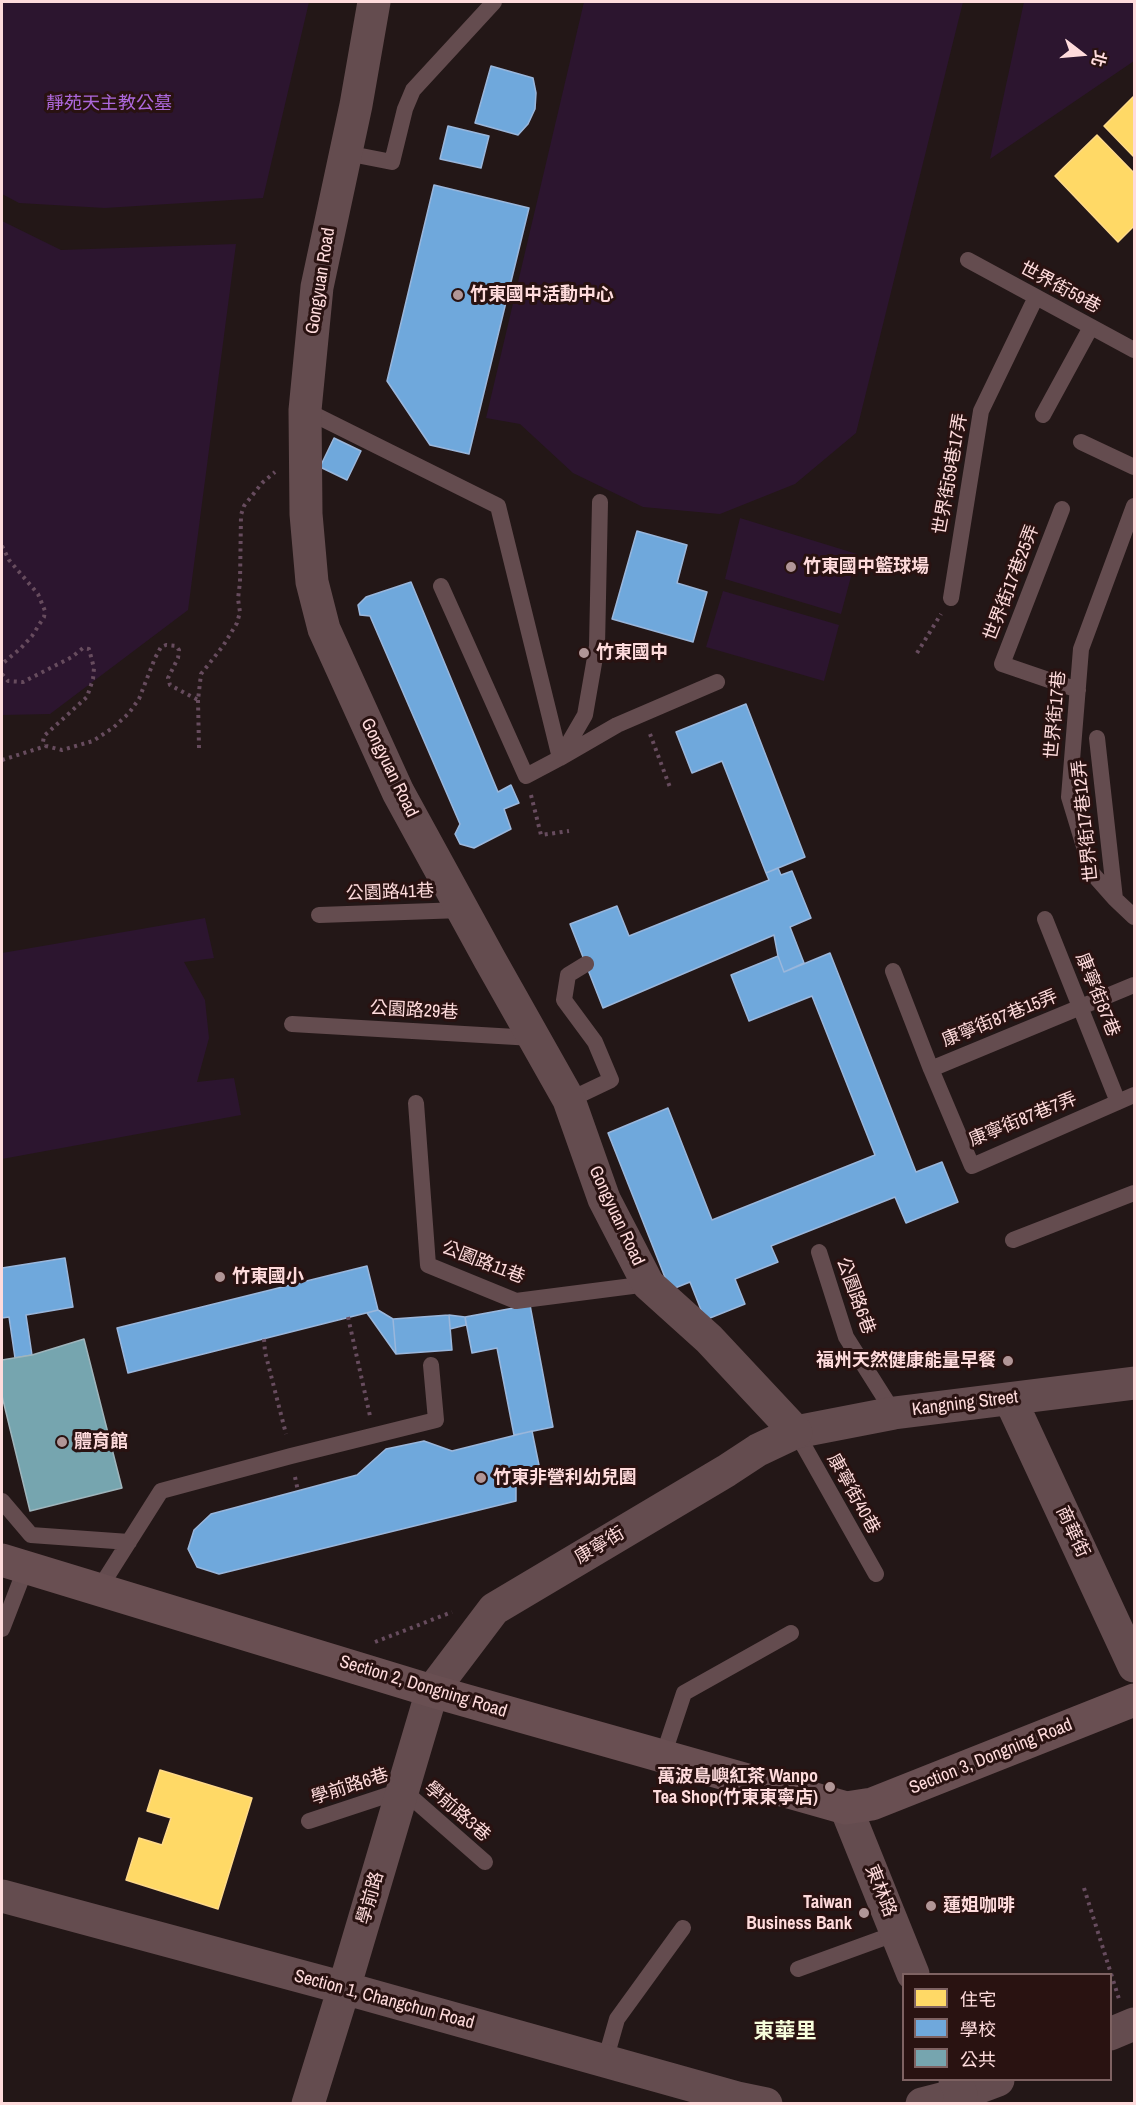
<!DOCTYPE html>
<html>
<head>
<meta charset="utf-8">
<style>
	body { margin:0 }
	#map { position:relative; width:1136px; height:2105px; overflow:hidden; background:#231717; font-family:"Archivo Narrow","Noto Sans TC",sans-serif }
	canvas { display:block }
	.frame { position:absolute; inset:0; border:3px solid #fedbdc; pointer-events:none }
	.legend { position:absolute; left:902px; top:1973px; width:210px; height:108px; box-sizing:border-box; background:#291211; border:2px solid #7e6262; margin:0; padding:8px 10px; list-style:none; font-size:18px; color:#fedbdc }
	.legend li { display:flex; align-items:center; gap:12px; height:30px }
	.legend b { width:30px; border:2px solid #7e6262 }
	.north { position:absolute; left:1052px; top:24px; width:60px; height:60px; -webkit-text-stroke:4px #291211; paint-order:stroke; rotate:106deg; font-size:16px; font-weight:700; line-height:24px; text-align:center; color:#fedbdc }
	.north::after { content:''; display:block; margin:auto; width:21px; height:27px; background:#fedbdc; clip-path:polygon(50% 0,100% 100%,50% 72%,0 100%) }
</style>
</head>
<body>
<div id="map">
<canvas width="1136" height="2105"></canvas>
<div class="frame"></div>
<ul class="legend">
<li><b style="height:16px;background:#ffd966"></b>住宅</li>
<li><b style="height:16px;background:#6fa8dc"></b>學校</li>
<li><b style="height:16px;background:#76a5af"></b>公共</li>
</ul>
<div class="north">北</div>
</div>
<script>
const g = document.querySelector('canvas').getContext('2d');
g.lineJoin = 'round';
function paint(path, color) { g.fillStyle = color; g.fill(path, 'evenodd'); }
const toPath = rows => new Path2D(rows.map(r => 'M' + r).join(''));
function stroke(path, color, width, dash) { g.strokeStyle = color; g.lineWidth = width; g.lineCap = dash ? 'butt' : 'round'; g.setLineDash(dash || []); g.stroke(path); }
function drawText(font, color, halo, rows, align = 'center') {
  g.font = font + ' "Archivo Narrow","Noto Sans TC",sans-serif'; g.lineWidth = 6; g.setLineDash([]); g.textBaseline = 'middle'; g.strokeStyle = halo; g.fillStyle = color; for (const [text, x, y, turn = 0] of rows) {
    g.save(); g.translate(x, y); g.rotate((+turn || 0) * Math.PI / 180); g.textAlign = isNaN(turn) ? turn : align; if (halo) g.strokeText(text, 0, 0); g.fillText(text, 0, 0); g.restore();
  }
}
const green = toPath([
	[2,2,309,2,263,198,105,208,19,203,2,194],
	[584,2,963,2,856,433,795,484,720,514,643,507,573,473,520,424,486,418],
	[1024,2,1134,2,1134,61,990,159],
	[2,221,61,250,236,244,188,610,50,714,2,715],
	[740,518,857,554,841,614,725,579],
	[723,591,839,625,824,681,706,647],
	[205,918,214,958,184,962,205,1000,209,1038,197,1082,234,1078,241,1115,2,1159,2,953]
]);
const homes = toPath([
	[1134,96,1134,157,1104,126,1134,96],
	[1097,135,1134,173,1134,226,1118,242,1055,176,1097,135],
	[160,1770,252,1798,218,1909,126,1880,139,1838,162,1845,171,1818,147,1811,160,1770]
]);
const schools = toPath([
	[491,66,533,78,536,93,535,109,528,124,518,135,475,123,491,66],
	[448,126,489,136,481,168,440,159,448,126],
	[434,185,529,208,469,454,430,445,387,381,434,185],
	[334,438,361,451,347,480,320,467,334,438],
	[637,531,687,545,677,583,707,592,693,642,612,619,637,531],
	[411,582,498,792,511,785,519,803,504,809,511,829,474,848,460,844,455,834,460,824,370,616,360,615,358,605,366,597,411,582],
	[746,704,805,857,766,873,722,761,692,773,676,732,746,704],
	[778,868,781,875,792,871,811,918,790,927,804,963,784,972,778,956,774,935,603,1008,570,924,617,906,629,936,769,880,766,873,778,868],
	[830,953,916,1172,942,1162,958,1202,906,1223,895,1197,771,1246,778,1262,735,1279,745,1304,705,1320,690,1282,670,1290,608,1133,668,1108,712,1220,875,1155,812,996,749,1021,731,975,778,956,784,972,830,953],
	[65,1258,73,1307,26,1315,32,1355,15,1358,9,1317,2,1318,2,1268,65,1258],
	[367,1266,378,1310,128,1373,117,1328,367,1266],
	[530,1305,553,1427,514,1435,497,1348,472,1353,465,1317,530,1305],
	[378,1310,393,1319,396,1354,367,1313,378,1310],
	[449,1315,452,1350,396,1354,393,1319,449,1315],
	[449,1315,465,1317,466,1325,450,1329,449,1315],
	[532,1431,540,1470,516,1475,516,1501,219,1574,197,1567,188,1549,194,1530,211,1514,357,1475,386,1449,424,1441,452,1451,532,1431]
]);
const public = toPath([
	[84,1339,122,1488,30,1511,2,1396,2,1360,32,1355,84,1339]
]);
const path = toPath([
	[2,546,9,560,38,594,45,611,44,617,32,636,21,648,2,664],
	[917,653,941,614],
	[2,674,8,681,23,682,72,657,83,648,89,649,94,668,93,679,87,697,44,736,43,742,46,746,62,750,93,741,114,727,129,713,139,699,155,658,161,647,166,645,176,646,179,650,178,658,168,678,170,685,198,700,201,674,223,646,237,623,240,612,238,599,240,582,241,515,244,506,262,483,275,472],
	[198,700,199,748],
	[650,734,671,790],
	[2,760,46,746],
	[531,795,541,835,569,831],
	[348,1317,370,1416],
	[264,1339,265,1352,286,1434],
	[295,1477,298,1491],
	[375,1642,452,1612],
	[1084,1888,1119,1999]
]);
const service = toPath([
	[346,153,392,162,405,109,413,90,494,2],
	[968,260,1134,350],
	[305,410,498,506,560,758,617,725,717,682],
	[1043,415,1091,327],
	[1081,442,1134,467],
	[1134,506,1081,649,1069,797,1092,873,1115,899,1134,917],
	[1062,509,1002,664,1078,690],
	[441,586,526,776,560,758,585,715,597,646,600,502],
	[951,598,981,411,1036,297],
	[1097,738,1115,899],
	[319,915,462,910],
	[1045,919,1118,1102,1134,1095],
	[893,971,931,1069,1134,985],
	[292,1024,533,1038],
	[931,1069,972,1166,1118,1102],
	[569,1100,611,1080,595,1042,564,1000,568,975,586,964],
	[416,1103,428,1265,516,1301,648,1284],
	[1013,1240,1134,1193],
	[819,1252,846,1337,894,1413],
	[796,1432,876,1574],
	[2,1501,31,1535,129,1542],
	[99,1589,161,1491,291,1456,436,1420,431,1365],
	[2,1629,26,1567],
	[663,1756,684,1693,791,1633],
	[309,1821,403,1790,485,1862],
	[798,1969,897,1933],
	[605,2061,617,2019,683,1928]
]);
const minor = toPath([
	[1010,1399,1134,1666],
	[796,1432,894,1413,1134,1383],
	[2,1896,344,1988,737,2098,766,2104],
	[1110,2034,1134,2024],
	[308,2104,344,1988,432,1691],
	[922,2104,961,2094,998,2080]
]);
const tertiary = toPath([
	[374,2,356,105,317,287,305,410,306,514,312,582,324,629,398,792,490,960,569,1100,604,1199,648,1284,709,1339,796,1432,758,1450,726,1471,494,1609,432,1691],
	[846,1808,913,1974],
	[955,2080,961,2094,959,2104]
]);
const secondary = toPath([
	[2,1560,432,1691,846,1808,872,1804,1134,1700]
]);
const markers = [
	[458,295,6,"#b19697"],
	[791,567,6,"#b19697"],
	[584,653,6,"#b19697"],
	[220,1277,6,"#b19697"],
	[1008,1361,6,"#b19697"],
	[62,1442,6,"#b19697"],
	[481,1478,6,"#b19697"],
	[830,1787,6,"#b19697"],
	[931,1906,6,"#b19697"],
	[864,1913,6,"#b19697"]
];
const parkNames = [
	["靜苑天主教公墓",109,104]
];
const streetNames = [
	["Gongyuan Road",321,281,-81],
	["世界街59巷",1060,288,28],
	["世界街59巷17弄",951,474,-80],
	["世界街17巷25弄",1012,583,-69],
	["世界街17巷",1056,715,-85],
	["Gongyuan Road",389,768,64],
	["世界街17巷12弄",1086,821,-96],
	["公園路41巷",390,893,-2],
	["康寧街87巷",1097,995,68],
	["公園路29巷",414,1011,3],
	["康寧街87巷15弄",1000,1019,-22],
	["康寧街87巷7弄",1023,1120,-22],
	["Gongyuan Road",616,1216,65],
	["公園路11巷",483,1263,21],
	["公園路6巷",855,1296,70],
	["Kangning Street",965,1404,-7],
	["康寧街40巷",853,1494,61],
	["商華街",1072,1532,65],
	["康寧街",600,1546,-31],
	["Section 2, Dongning Road",423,1687,17],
	["Section 3, Dongning Road",991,1757,-22],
	["學前路6巷",350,1787,-18],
	["學前路3巷",457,1812,41],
	["東林路",880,1891,68],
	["學前路",371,1898,-74],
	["Section 1, Changchun Road",384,2000,15]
];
const poiNames = [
	["竹東國中活動中心",470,295],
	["竹東國中籃球場",803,567],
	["竹東國中",596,653],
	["竹東國小",232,1277],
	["福州天然健康能量早餐",996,1361,"right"],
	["體育館",74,1442],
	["竹東非營利幼兒園",493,1478],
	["萬波島嶼紅茶 Wanpo",818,1777,"right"],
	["Tea Shop(竹東東寧店)",818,1798,"right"],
	["Taiwan",852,1903,"right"],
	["Business Bank",852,1924,"right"],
	["蓮姐咖啡",943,1906]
];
const quarterNames = [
	["東華里",785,2032]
];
paint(green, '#2c152f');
paint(homes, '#ffd966');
stroke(homes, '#ffda89', 1.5);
paint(schools, '#6fa8dc');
stroke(schools, '#9ab7dc', 1.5);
paint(public, '#76a5af');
stroke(public, '#9fb5bc', 1.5);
stroke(path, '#674c5e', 4, [3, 4.5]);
stroke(service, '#644c4f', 16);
stroke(minor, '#644c4f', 33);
stroke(tertiary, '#644c4f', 33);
stroke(secondary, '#694f52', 33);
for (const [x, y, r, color] of markers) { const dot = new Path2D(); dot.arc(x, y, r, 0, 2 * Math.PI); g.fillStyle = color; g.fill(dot); stroke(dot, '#291211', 2); }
drawText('18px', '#ad68dc', '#291211', parkNames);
drawText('18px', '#fedbdc', '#291211', streetNames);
drawText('bold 18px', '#fedbdc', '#291211', poiNames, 'left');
drawText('bold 21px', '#f7fedc', '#291211', quarterNames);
</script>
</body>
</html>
